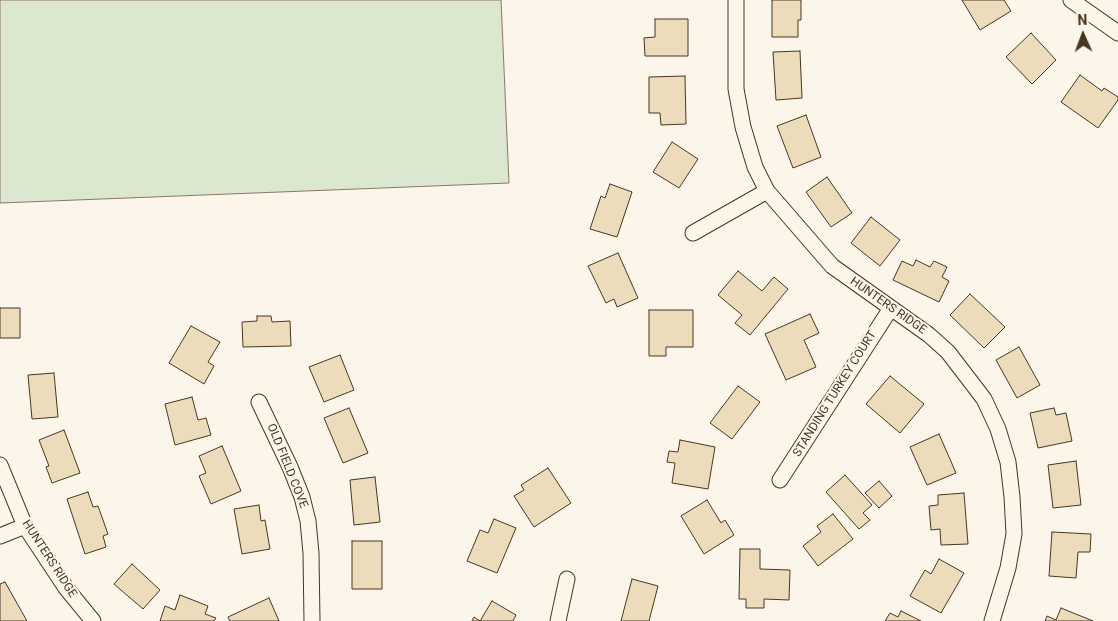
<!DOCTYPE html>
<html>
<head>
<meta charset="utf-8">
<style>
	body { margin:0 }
	#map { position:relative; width:1118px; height:621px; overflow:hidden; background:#fbf6e9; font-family:Roboto,sans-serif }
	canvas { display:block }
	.north { position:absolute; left:1058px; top:10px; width:50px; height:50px; -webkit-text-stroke:4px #fbf6e9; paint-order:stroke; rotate:358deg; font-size:14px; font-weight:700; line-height:20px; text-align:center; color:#4a3520 }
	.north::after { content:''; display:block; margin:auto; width:18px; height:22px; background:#4a3520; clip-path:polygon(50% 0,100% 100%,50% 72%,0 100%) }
</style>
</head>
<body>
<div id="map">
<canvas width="1118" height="621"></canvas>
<div class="north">N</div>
</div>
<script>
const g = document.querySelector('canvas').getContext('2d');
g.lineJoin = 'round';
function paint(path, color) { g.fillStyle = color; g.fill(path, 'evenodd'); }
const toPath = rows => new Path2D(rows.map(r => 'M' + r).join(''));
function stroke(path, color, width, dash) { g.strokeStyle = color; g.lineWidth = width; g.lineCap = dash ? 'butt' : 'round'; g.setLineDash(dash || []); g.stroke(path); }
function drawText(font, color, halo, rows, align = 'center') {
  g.font = font + ' Roboto,sans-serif'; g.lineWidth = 4; g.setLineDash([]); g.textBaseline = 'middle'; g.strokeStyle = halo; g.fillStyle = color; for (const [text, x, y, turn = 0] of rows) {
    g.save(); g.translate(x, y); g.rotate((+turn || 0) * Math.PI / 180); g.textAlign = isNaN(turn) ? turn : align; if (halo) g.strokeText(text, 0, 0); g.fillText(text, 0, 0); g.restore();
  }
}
const green = toPath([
	[0,0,501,0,509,183,0,203,0,0]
]);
const building = toPath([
	[772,0,801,0,801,20,798,20,798,37,772,37,772,0],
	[962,0,1004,0,1011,11,980,30,962,0],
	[655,19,688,19,688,56,645,56,644,38,655,37,655,19],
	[1031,33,1056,60,1032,84,1006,57,1031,33],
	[800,51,802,98,776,100,773,52,800,51],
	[1080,75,1102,91,1104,88,1118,97,1118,100,1098,128,1061,102,1080,75],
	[685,76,686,124,661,125,660,113,649,113,649,77,685,76],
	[806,115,821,157,793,168,777,126,806,115],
	[672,142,698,159,679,188,653,172,672,142],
	[827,177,852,213,831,227,806,192,827,177],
	[610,184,632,192,617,237,590,229,601,196,605,198,610,184],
	[871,217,900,240,880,266,851,243,871,217],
	[618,253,638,298,617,307,614,299,606,303,588,266,618,253],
	[916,260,930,267,934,261,947,267,942,277,949,281,939,302,893,280,902,261,913,266,916,260],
	[738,271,762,291,774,277,788,289,750,335,735,323,742,315,718,295,738,271],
	[970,294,1005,327,984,348,950,315,970,294],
	[0,308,20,308,20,338,0,338,0,308],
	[649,310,693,310,693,347,666,347,666,356,649,356,649,310],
	[810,314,819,333,804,340,816,367,786,380,765,334,810,314],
	[257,316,271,316,272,322,290,321,291,346,243,347,242,322,257,321,257,316],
	[191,326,220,342,208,362,214,366,204,384,169,363,191,326],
	[1019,347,1040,385,1017,398,996,360,1019,347],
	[340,355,354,390,324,402,309,367,340,355],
	[54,373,58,417,32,419,28,375,54,373],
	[890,376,924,404,900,433,866,404,890,376],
	[738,386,760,402,732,439,710,423,738,386],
	[192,397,198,420,206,418,211,435,175,445,165,404,192,397],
	[349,408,368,453,343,463,324,418,349,408],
	[1054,408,1056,415,1066,413,1072,441,1038,448,1030,413,1054,408],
	[64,430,80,473,52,483,46,467,49,466,39,440,64,430],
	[939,434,956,473,927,485,910,447,939,434],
	[680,440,715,447,708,489,672,483,675,463,667,462,669,451,678,452,680,440],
	[222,446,241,491,211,504,199,476,206,473,199,456,222,446],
	[1076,461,1081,505,1053,508,1048,465,1076,461],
	[548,468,571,503,534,527,514,496,524,490,521,485,548,468],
	[845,475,872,505,863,513,870,520,859,529,826,492,845,475],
	[375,477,380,522,354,525,350,480,375,477],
	[879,481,892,496,879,508,865,493,879,481],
	[88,492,93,507,98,506,108,534,103,536,106,547,85,554,67,499,88,492],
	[964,493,968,544,941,545,940,529,931,530,929,506,938,505,938,495,964,493],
	[707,500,721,523,725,520,734,535,704,554,681,516,707,500],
	[259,505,261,521,265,520,270,549,242,554,234,509,259,505],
	[833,514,853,539,818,566,803,546,821,532,817,526,833,514],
	[494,519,516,528,497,573,467,561,480,530,488,533,494,519],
	[1052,532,1091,534,1090,552,1078,552,1076,578,1049,576,1052,532],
	[352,541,382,541,382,589,352,589,352,541],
	[740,549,760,549,760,569,790,570,789,600,764,599,764,608,746,608,746,599,739,599,740,549],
	[939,559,964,573,941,613,910,596,925,570,931,574,939,559],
	[132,564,160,590,143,609,114,584,132,564],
	[632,579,658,586,649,621,621,621,632,579],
	[5,582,27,621,0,621,0,584,5,582],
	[180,595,208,606,205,614,216,618,214,621,160,621,165,606,175,610,180,595],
	[269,598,279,621,230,621,228,617,269,598],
	[492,601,516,615,513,621,472,621,474,617,480,621,492,601],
	[1061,608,1093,621,1045,621,1047,616,1056,620,1061,608],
	[901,611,921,621,885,621,890,613,898,617,901,611]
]);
const street = toPath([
	[736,0,736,89,743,127,755,167,767,191,832,266,929,335,948,352,984,399,998,429,1008,462,1012,497,1014,534,1008,568,992,621],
	[1071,0,1118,33],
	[693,233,767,191],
	[259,402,290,467,302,497,308,521,311,553,312,621],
	[0,465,25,526,66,588,93,621],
	[780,480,891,308],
	[0,536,25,526],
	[558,621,567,579]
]);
const streetNames = [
	["HUNTERS RIDGE",888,306,35],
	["STANDING TURKEY COURT",835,394,-58],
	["OLD FIELD COVE",287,466,68],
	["HUNTERS RIDGE",49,559,57]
];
paint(green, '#dce7d0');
stroke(green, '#887966', 1);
paint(building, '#ecdcbc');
stroke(building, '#4a3520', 1);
stroke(street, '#4a3520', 17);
stroke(street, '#fbf6e9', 15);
drawText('12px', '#4a3520', '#fbf6e9', streetNames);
</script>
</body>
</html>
